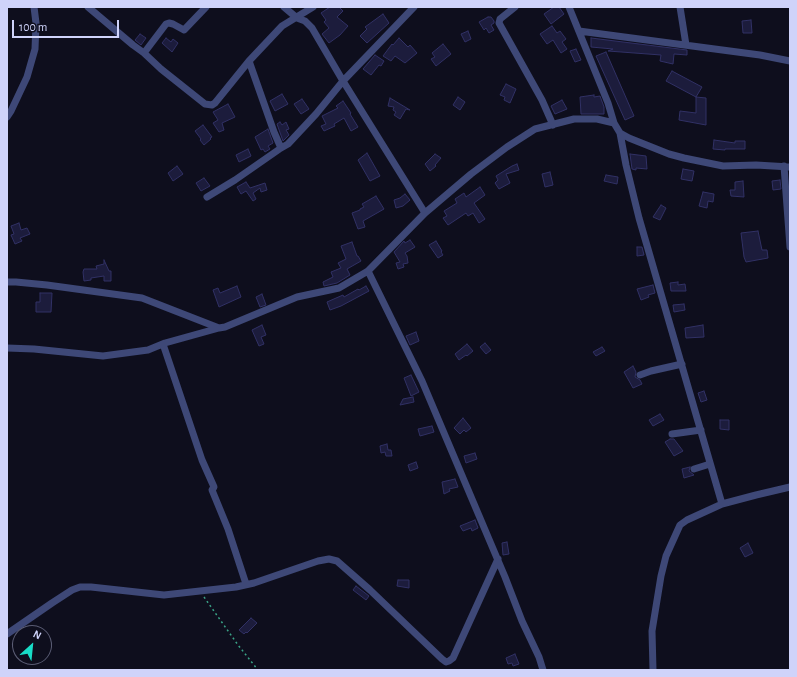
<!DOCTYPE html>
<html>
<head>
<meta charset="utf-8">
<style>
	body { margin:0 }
	#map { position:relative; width:797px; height:677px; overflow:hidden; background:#0e0e1d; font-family:"Alegreya Sans",sans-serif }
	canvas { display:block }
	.frame { position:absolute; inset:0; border:8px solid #cfd3fa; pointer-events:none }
	.north { position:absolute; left:12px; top:625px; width:40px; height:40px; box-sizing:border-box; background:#0e0e1d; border:1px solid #5b5d75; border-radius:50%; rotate:27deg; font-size:11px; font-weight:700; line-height:16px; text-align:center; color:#cfd3fa }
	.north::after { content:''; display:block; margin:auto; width:14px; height:18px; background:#18dcc7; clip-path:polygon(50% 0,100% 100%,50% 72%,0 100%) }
	.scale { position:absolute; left:12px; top:20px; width:107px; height:18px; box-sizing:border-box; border:2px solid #cfd3fa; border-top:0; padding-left:5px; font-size:12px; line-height:14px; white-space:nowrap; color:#cfd3fa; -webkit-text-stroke:3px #0e0e1d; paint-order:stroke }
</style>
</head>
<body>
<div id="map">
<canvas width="797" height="677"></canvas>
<div class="frame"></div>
<div class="north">N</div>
<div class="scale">100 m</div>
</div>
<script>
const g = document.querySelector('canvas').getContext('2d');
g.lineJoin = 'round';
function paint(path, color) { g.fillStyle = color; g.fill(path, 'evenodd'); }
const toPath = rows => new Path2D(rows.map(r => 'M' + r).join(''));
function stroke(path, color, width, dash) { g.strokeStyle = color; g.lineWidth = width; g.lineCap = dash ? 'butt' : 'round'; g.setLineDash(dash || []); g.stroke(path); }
const building = toPath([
	[330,7,339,7,343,11,337,17,348,26,340,35,329,43,322,34,329,28,324,22,326,20,321,13,330,7],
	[554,7,559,7,564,14,551,24,544,14,554,7],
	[383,14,389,23,367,43,360,36,367,29,365,27,383,14],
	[488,17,491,17,494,21,494,23,491,25,494,30,489,33,486,28,484,30,479,22,488,17],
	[751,20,752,33,743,33,742,21,751,20],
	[552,26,557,33,560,31,566,39,562,42,567,49,561,53,553,40,547,44,540,34,552,26],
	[468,31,471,39,465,42,461,34,468,31],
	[140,34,146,38,141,45,135,40,140,34],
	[166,38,171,42,173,39,178,43,172,52,162,43,166,38],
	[399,38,408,47,410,45,417,53,405,63,395,56,391,61,383,56,392,44,393,45,399,38],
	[591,38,687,50,687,55,674,54,673,64,660,61,661,55,608,51,613,49,591,47,591,38],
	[443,44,451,54,436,66,431,59,435,57,432,53,443,44],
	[576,49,581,60,575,62,570,51,576,49],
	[606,52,634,116,625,120,596,56,606,52],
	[375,55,384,61,381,66,379,65,371,75,363,69,375,55],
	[672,71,702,87,696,97,666,81,672,71],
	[506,84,516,89,510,103,504,100,505,97,500,95,506,84],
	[282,94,288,104,275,111,270,101,282,94],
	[594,95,594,97,600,96,604,107,604,114,581,114,580,97,594,95],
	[458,97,465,102,460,110,453,105,458,97],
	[696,97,706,98,706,125,679,120,680,111,696,113,696,97],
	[390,98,410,110,406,109,400,119,394,115,396,112,393,110,394,107,388,106,390,98],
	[302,99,309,109,301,114,294,104,302,99],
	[562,100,567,109,555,114,551,106,562,100],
	[343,101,351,113,350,114,358,127,351,131,344,118,334,124,335,126,324,131,321,126,326,124,322,116,338,108,336,106,343,101],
	[228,104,235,117,222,123,224,130,219,132,213,123,218,120,213,112,228,104],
	[280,122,282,125,286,122,289,129,286,130,289,135,283,141,277,124,280,122],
	[203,125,212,137,210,138,211,139,204,145,200,140,201,139,195,131,203,125],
	[268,129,273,143,268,146,270,149,265,152,263,149,261,150,255,137,268,129],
	[714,140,735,143,735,141,745,141,745,149,725,149,725,150,713,149,714,140],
	[248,149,251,156,239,162,236,155,248,149],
	[367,153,380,176,370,181,358,160,367,153],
	[435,154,441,158,435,165,436,166,430,171,425,164,435,154],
	[630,154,646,156,647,169,636,168,636,170,632,169,630,154],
	[517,164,519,170,506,174,510,183,499,189,495,183,498,180,496,176,512,166,517,164],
	[177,166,183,174,173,181,168,173,177,166],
	[683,169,694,171,692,181,681,179,683,169],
	[550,172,553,185,545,187,542,174,550,172],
	[606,175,618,177,617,184,604,181,606,175],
	[204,178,210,186,201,191,196,183,204,178],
	[780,180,781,189,773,190,772,181,780,180],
	[743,181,744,197,731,196,730,190,735,190,735,182,743,181],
	[246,182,250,188,265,183,267,190,261,192,260,188,253,193,256,199,253,201,246,191,241,194,237,187,246,182],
	[480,187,485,195,474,203,485,219,479,223,473,213,468,216,466,213,448,225,443,218,447,216,444,211,457,203,455,199,464,193,466,197,480,187],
	[703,192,714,194,713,202,708,201,707,208,699,206,703,192],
	[405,194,410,200,403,206,396,208,394,200,400,198,405,194],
	[376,196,384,209,363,221,365,227,358,229,352,213,360,210,360,209,364,207,362,204,376,196],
	[661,205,666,208,660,220,653,217,661,205],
	[19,223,21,230,27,228,30,234,20,238,22,241,15,244,11,235,14,234,11,226,19,223],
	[758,231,762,250,767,250,768,258,746,262,744,257,741,233,758,231],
	[410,240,415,247,405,253,407,256,408,263,403,264,404,267,398,269,396,263,400,262,394,252,404,241,405,243,410,240],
	[436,241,442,251,441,252,443,255,438,258,429,245,436,241],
	[352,242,357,256,358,256,361,261,347,269,350,275,337,283,324,286,323,282,333,277,331,272,341,268,338,263,346,259,341,246,352,242],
	[637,247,642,247,644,255,637,256,637,247],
	[104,260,109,271,111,271,111,281,104,281,104,276,91,278,91,280,84,281,83,272,84,269,97,269,96,266,104,264,104,260],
	[678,282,678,285,685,284,686,291,671,291,670,283,678,282],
	[653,285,655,293,648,295,649,297,641,300,637,289,653,285],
	[237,286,241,297,219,307,213,290,218,288,220,293,237,286],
	[366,286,369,291,341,306,330,310,327,302,343,295,344,297,358,289,359,290,366,286],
	[40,293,52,293,51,312,36,312,36,302,40,302,40,293],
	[262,294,266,305,260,307,256,297,262,294],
	[684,304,685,310,674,312,673,305,684,304],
	[262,325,266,335,261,337,264,344,259,346,252,330,262,325],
	[703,325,704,337,686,338,685,328,703,325],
	[416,332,419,341,410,345,406,336,416,332],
	[485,343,491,350,486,354,480,347,485,343],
	[467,344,473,351,467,356,466,355,459,360,455,354,467,344],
	[602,347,605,351,596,356,593,352,602,347],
	[633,366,636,372,635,377,640,380,642,384,633,388,624,372,633,366],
	[411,375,419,392,411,396,404,378,411,375],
	[704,391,707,400,701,402,698,393,704,391],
	[413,397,414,402,400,405,403,399,413,397],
	[660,414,664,420,653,426,649,420,660,414],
	[463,418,471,428,466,432,464,430,460,434,454,428,463,418],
	[720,420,729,420,729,430,720,429,720,420],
	[432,426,434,432,420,436,418,429,432,426],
	[670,439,674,439,683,451,674,456,665,442,670,439],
	[387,444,388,450,391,450,392,456,386,456,385,452,381,453,380,446,387,444],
	[475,453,477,459,466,463,464,456,475,453],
	[416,462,418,468,410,471,408,465,416,462],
	[690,467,689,471,694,475,684,478,682,469,690,467],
	[455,479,458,487,449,489,450,491,444,494,442,482,455,479],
	[475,520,478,528,472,531,471,528,463,531,460,526,475,520],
	[507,542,509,554,503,555,502,543,507,542],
	[748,543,753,553,745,557,740,548,748,543],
	[398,580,409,580,409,588,397,586,398,580],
	[356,586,369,596,366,600,353,590,356,586],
	[251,618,257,623,247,633,246,632,244,634,239,630,251,618],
	[515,654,519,664,513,666,512,663,508,664,506,658,515,654]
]);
const path = toPath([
	[204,597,238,645,258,670]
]);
const minor = toPath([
	[88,7,133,45,144,53,166,24,169,23,173,24,184,30,206,7],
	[284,7,297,18,305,21,312,28,343,81,425,213],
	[515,7,500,19,499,23,542,100,553,125],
	[569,7,608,103,614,123],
	[680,7,686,45],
	[579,31,760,55,790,61],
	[144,53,161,69,205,104,212,105,215,103,249,61,282,26,313,7],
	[249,61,274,132,281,148,288,144,316,114,343,81,414,7],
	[7,117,11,111,27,77,35,49,36,23,34,7],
	[620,133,626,165,639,218,722,504],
	[784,166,790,247],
	[207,197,235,180,281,148],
	[368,271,422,381,505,577,522,621,539,657,543,670],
	[7,282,16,282,47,285,142,298,219,328,225,327,297,297,339,288,368,271,425,213,471,174,507,147,535,129,574,119,597,119,614,123,620,133,629,138,669,154,684,158,723,166,756,165,790,167],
	[163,344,202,460,214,487,212,490,228,529,246,584],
	[7,348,34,349,103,356,148,350,165,343,219,328],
	[640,375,651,371,682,364],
	[672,434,701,430],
	[694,469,710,464],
	[7,634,52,603,72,590,80,587,91,587,164,595,236,587,254,583,318,561,329,559,337,561,370,590,442,659,446,662,449,661,453,658,498,559],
	[653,670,652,631,661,576,666,556,680,525,687,520,722,504,756,495,790,487]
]);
paint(building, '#1c1c3c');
stroke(building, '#313165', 1);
stroke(path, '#3aa387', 1.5, [2, 3]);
stroke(minor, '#3e4877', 7);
</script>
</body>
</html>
